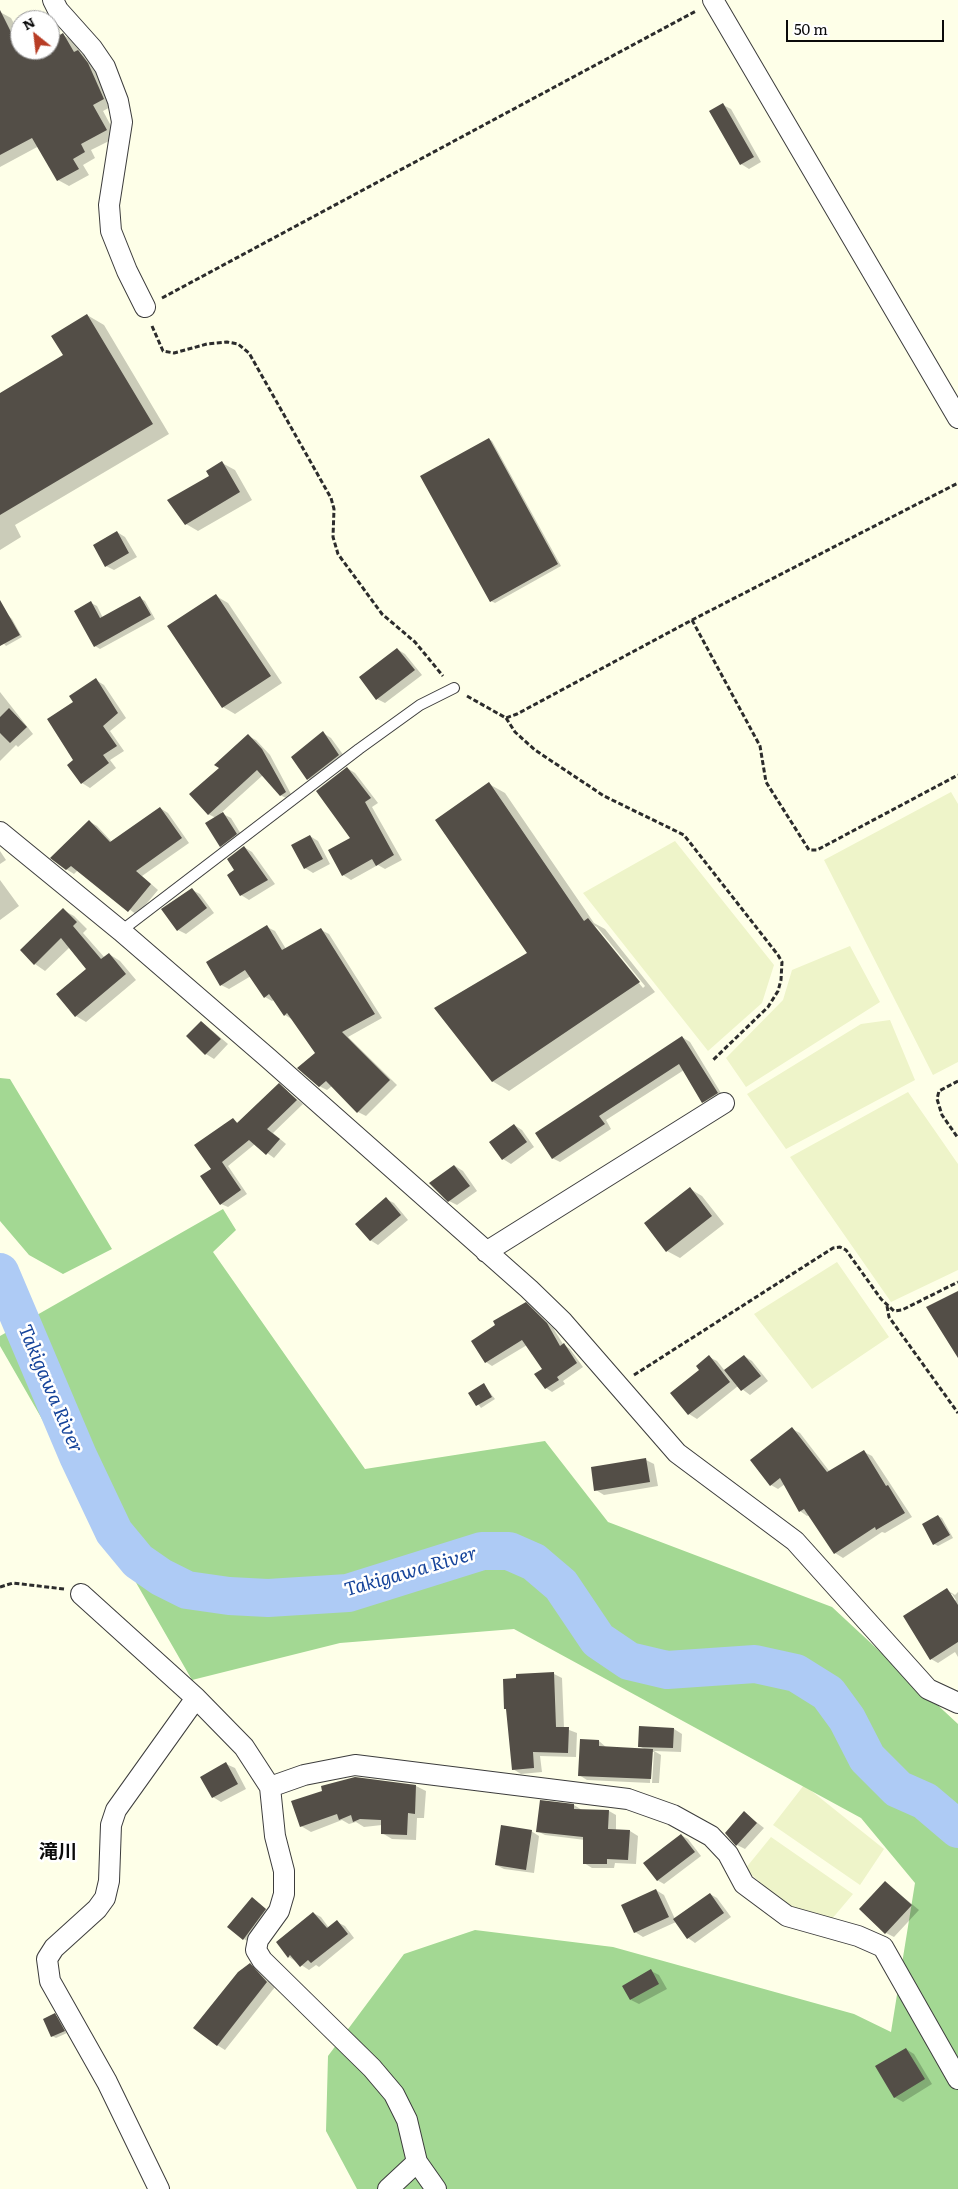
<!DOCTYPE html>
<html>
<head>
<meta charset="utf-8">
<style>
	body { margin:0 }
	#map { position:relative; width:958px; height:2189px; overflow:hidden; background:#feffe8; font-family:Literata,serif }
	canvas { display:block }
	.north { position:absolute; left:10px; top:10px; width:50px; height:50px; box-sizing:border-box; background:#fff; border:1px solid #9d9d9d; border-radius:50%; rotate:331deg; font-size:14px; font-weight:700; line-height:20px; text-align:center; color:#0a0a0a }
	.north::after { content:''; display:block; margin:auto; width:18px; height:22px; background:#b83d25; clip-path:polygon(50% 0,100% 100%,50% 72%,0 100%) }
	.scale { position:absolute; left:786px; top:20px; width:158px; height:22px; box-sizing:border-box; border:2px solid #0a0a0a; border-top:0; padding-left:6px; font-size:15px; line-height:18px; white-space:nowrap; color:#0a0a0a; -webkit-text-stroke:4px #fff; paint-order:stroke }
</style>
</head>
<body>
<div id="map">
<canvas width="958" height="2189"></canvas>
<div class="north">N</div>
<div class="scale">50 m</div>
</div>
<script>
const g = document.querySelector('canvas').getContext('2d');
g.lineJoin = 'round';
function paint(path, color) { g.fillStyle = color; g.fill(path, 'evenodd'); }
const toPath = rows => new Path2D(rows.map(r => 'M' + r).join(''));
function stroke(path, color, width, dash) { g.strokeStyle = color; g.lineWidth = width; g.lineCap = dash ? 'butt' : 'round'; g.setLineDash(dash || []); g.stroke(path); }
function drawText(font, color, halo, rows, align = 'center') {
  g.font = font + ' Literata,"Noto Sans JP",serif'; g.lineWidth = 5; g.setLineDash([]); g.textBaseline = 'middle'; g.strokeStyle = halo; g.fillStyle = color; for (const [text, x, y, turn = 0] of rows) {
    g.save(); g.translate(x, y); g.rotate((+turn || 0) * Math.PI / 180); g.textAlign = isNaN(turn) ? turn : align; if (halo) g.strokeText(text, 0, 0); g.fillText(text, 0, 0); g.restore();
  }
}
const farmland = toPath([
	[951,792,958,804,958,1062,933,1075,824,860],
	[675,841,774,965,762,1003,708,1051,583,893],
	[850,946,880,1002,746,1087,726,1058,783,1000,792,970],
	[890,1020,915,1080,786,1149,747,1094,861,1024],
	[908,1092,958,1164,958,1270,891,1302,790,1157],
	[837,1262,889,1337,812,1389,754,1314],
	[804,1785,884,1849,860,1885,773,1825],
	[771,1837,853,1894,831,1920,794,1912,745,1869]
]);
const forest = toPath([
	[0,1078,10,1079,112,1249,63,1274,29,1255,0,1221],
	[223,1209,236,1230,213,1252,365,1469,545,1441,608,1522,832,1607,958,1724,958,2189,357,2189,326,2131,328,2056,404,1954,475,1930,613,1947,854,2014,891,2032,915,1883,861,1818,514,1629,340,1643,192,1680,0,1346,0,1336]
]);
const shadow = toPath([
	[0,12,11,18,20,35,20,50,50,50,50,42,63,35,74,41,81,53,89,58,114,105,103,111,117,137,91,150,95,158,83,165,89,175,69,186,58,180,39,146,0,167],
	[723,105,731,109,761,162,749,169,741,164],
	[87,315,104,325,169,434,15,525,21,537,0,550,0,394,64,356],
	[489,439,492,441,561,566,495,603,491,601],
	[222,463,235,470,252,500,198,531,186,524,169,500,210,477],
	[117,532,125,537,137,557,114,570,106,566],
	[216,596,228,603,282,683,235,714,223,707],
	[140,598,145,601,155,619,100,649,95,646,91,603,97,606,103,618],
	[9,616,12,619,22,637,6,646,0,639,0,621],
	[397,649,405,654,422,675,385,703,377,699],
	[96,680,104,685,126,718,110,731,124,751,110,760,116,768,90,788,82,783,75,760,75,703],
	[0,692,33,734,18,747,16,745,0,761],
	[323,733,331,738,347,760,316,783,308,779],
	[248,736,256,740,270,755,292,796,288,799,280,795,263,775,221,813,231,818,244,839,229,851,220,846,216,818,208,814,221,768],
	[347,768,355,773,378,803,372,807,402,860,385,869,378,865,351,880,343,875,352,838],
	[489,784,505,793,594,923,605,929,655,992,509,1091,492,1081,529,954],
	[591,924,597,927,645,986,643,988],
	[160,808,168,813,189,843,142,876,158,890,137,915,78,870,74,874,66,869,90,822,97,826,112,842],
	[310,836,318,841,330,864,313,873,305,868],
	[244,847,252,852,275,884,249,900,241,895,236,871],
	[0,851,6,860,0,864],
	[0,880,19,906,0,920],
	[192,890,200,894,214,913,186,934,178,930],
	[63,910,74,916,87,929,83,933,105,958,109,954,120,961,136,980,86,1022,76,1016,88,969,70,947,45,971,35,964],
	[267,927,275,931,286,949,321,930,329,934,382,1018,348,1037,397,1085,366,1116,358,1112,332,1086,327,1090,319,1086,316,1053,293,1020,285,1015,274,1000,272,1001,265,997,251,976,229,989,221,985],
	[202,1022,228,1044,214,1059,206,1054],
	[682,1037,690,1042,724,1098,711,1106,703,1102,684,1070,606,1120,611,1129,560,1162,552,1158],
	[279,1085,303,1104,273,1133,286,1144,274,1158,255,1144,228,1166,247,1194,228,1207,221,1204,212,1169,233,1119,238,1123],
	[514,1125,522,1130,534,1147,511,1164,503,1159],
	[455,1166,463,1171,477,1191,457,1205,449,1201],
	[690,1189,702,1196,724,1224,680,1258,667,1251],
	[386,1199,394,1203,408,1220,378,1245,370,1240],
	[526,1304,553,1328,563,1344,570,1349,583,1367,563,1381,565,1384,552,1392,546,1388,544,1369,527,1345,492,1366,486,1362,497,1326],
	[744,1356,752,1361,768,1381,750,1395,738,1386,697,1419,689,1414,672,1393,701,1370,709,1357,717,1361,725,1371],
	[484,1385,495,1399,481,1408,470,1393],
	[792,1429,800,1433,830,1472,864,1452,872,1456,912,1517,885,1533,882,1532,843,1558,835,1553,809,1515,807,1516,800,1511,785,1484,778,1489,771,1485],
	[646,1460,654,1464,658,1486,604,1495,596,1490],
	[938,1516,942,1518,953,1538,938,1546,934,1544],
	[947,1590,955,1595,958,1592,958,1657,955,1652,938,1663,931,1659],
	[949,1594,952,1594,956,1600,954,1601],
	[554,1674,562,1678,564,1728,577,1733,576,1757,540,1756,542,1772,521,1774,513,1769,507,1709],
	[674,1729,682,1734,681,1752,654,1751,661,1755,659,1783,652,1783,654,1752,652,1752,650,1783,587,1780,579,1775,581,1740,599,1741,607,1748,646,1750,639,1746],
	[226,1764,235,1768,246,1789,221,1802,213,1797,202,1777],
	[416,1786,426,1791,424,1818,417,1818,416,1840,392,1839,382,1833,382,1825,364,1827,356,1822,349,1824,342,1820,311,1832,301,1826,324,1791],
	[574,1805,582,1810,609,1811,616,1815,616,1831,630,1831,638,1836,636,1864,615,1863,614,1868,592,1868,584,1863,585,1840,545,1835,537,1831],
	[745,1813,764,1828,745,1849,737,1845],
	[531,1831,539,1836,534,1873,504,1869,496,1865],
	[681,1835,688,1839,701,1856,664,1884,657,1880],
	[885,1882,919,1910,894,1937,886,1933],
	[656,1890,664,1895,675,1919,710,1894,717,1898,731,1917,695,1943,688,1938,676,1922,643,1937,635,1932],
	[252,1899,273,1914,252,1944,244,1939],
	[313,1913,321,1917,329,1928,337,1922,345,1926,354,1938,319,1967,316,1965,309,1970,289,1957],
	[250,1964,258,1969,275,1987,225,2050,217,2045],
	[651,1971,659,1975,667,1989,639,2004,631,2000],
	[55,2015,58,2017,67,2033,56,2038,52,2036],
	[906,2049,914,2054,932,2084,903,2102,894,2097]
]);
const river = toPath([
	[0,1272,78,1456,114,1532,138,1561,161,1577,187,1590,229,1596,268,1598,348,1593,482,1551,509,1551,534,1562,561,1585,598,1640,629,1661,667,1670,755,1664,796,1673,828,1693,847,1719,867,1758,898,1789,925,1801,958,1829]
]);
const building = toPath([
	[0,10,20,50,50,50,50,41,63,33,74,52,78,50,88,63,104,99,93,105,107,130,81,144,85,152,73,159,79,169,57,181,32,138,0,155],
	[723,103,754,157,740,165,709,111],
	[87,314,153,424,0,515,0,393,63,355,51,336],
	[489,438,558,564,490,602,420,476],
	[222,461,240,492,185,525,167,500,209,476,206,471],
	[117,531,129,553,105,567,93,545],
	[216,594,271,676,222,708,167,626],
	[140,596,151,615,94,647,74,611,91,601,100,618],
	[0,600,20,635,0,646],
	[397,648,415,670,376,700,359,677],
	[96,678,118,713,103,726,117,746,103,755,109,763,81,784,67,765,73,760,47,719,73,702,69,696],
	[9,708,27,727,10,743,0,733,0,717],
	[323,731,339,755,307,780,291,757],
	[248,734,262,749,286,792,280,796,257,770,208,815,189,794,219,768,214,765],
	[347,767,371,798,365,802,394,855,376,866,372,859,342,876,328,850,350,838,316,791],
	[489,782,584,921,588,918,640,982,492,1082,434,1008,527,953,435,820],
	[160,807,182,838,136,871,151,884,128,912,71,866,66,870,50,858,89,820,110,842],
	[223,812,237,834,220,847,205,823],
	[310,835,323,859,304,869,291,845],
	[244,846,268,880,240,896,227,875,234,870,227,859],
	[192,888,207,908,177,931,161,909],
	[63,908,77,922,73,926,101,959,109,953,126,974,75,1017,56,994,86,969,61,938,34,965,20,950],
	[267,925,282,950,321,928,375,1014,342,1032,390,1080,357,1113,326,1081,319,1087,297,1068,315,1053,287,1013,284,1016,269,994,264,998,245,970,220,986,206,962],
	[201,1021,221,1039,205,1055,186,1036],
	[682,1036,718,1093,702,1103,679,1064,599,1116,605,1124,552,1159,535,1133],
	[279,1083,297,1100,267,1129,280,1139,266,1155,249,1140,222,1162,241,1190,220,1205,200,1176,211,1169,194,1145,233,1118,237,1123],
	[514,1124,527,1142,502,1160,489,1142],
	[454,1165,470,1186,448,1202,429,1183],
	[690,1187,712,1216,666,1252,644,1223],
	[386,1197,401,1215,370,1241,355,1224],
	[958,1291,958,1358,926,1307],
	[526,1302,547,1323,560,1346,564,1343,577,1363,557,1377,559,1380,545,1389,534,1374,542,1369,522,1340,485,1363,471,1341,495,1325,493,1321],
	[709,1355,730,1382,688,1415,670,1393,699,1370,696,1366],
	[744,1355,761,1376,741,1391,724,1370],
	[484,1383,492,1397,476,1406,468,1393],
	[792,1427,827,1472,864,1450,886,1486,888,1485,905,1513,876,1530,875,1527,834,1554,804,1509,799,1512,780,1478,770,1486,750,1460],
	[646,1458,650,1482,594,1491,591,1467],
	[938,1515,950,1535,933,1545,922,1524],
	[947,1588,958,1605,958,1642,930,1660,903,1616],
	[554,1672,556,1727,569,1727,568,1753,533,1752,534,1768,512,1770,506,1709,504,1709,503,1679,516,1678,516,1674],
	[639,1726,674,1728,673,1748,638,1747],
	[580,1739,599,1740,599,1746,653,1749,651,1779,578,1776],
	[226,1762,238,1784,212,1798,200,1777],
	[355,1777,416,1785,415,1814,408,1813,407,1835,381,1834,381,1820,360,1819,353,1822,351,1815,339,1820,337,1814,300,1827,291,1801,322,1791,321,1786],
	[540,1800,574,1804,574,1809,609,1810,608,1829,630,1830,628,1860,607,1859,607,1864,583,1864,583,1837,536,1832],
	[744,1811,757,1823,736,1846,725,1833],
	[501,1825,532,1830,526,1870,495,1865],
	[681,1834,695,1852,657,1881,643,1863],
	[885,1881,912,1905,885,1934,859,1909],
	[656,1889,669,1917,634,1933,621,1905],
	[710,1893,724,1913,687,1939,673,1919],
	[252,1897,266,1909,243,1940,227,1927],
	[313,1912,327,1928,337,1920,348,1934,311,1963,308,1960,300,1967,290,1955,288,1958,276,1942],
	[250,1963,267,1982,217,2046,193,2028,238,1972],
	[651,1969,659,1984,630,2000,622,1986],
	[55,2013,65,2031,51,2037,43,2019],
	[906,2048,925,2079,894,2098,875,2066]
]);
const path = toPath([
	[162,298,696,11],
	[152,326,163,351,174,353,207,344,227,342,238,344,249,353,331,498,334,509,333,537,338,554,382,614,415,642,443,676],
	[692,620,760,746,766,782,809,850,817,850,958,775],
	[467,696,506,718,517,714,692,620,958,483],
	[506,718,515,732,535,750,604,796,684,835,778,955,782,962,781,980,778,991,768,1007,713,1060],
	[958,1081,939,1091,937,1099,942,1115,958,1138],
	[887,1306,889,1317,958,1413],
	[634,1375,833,1248,840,1247,846,1250,881,1299,894,1311,902,1310,958,1282],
	[0,1587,13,1583,64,1589]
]);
const service = toPath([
	[121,931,359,749,420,705,454,688]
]);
const minor = toPath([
	[53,0,58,10,92,48,105,67,118,101,122,122,109,205,111,231,127,271,145,307],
	[713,0,958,418],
	[0,832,121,931,268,1058,529,1289,563,1322,677,1453,795,1541,928,1689,958,1703],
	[486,1252,724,1103],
	[81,1594,196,1698,244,1747,270,1787,275,1836,284,1871,284,1894,279,1911,258,1940,256,1950,262,1960,372,2068,394,2094,407,2120,417,2162,436,2189],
	[270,1787,304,1775,355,1765,628,1799,673,1815,711,1836,728,1854,744,1884,787,1916,858,1936,883,1947,958,2079],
	[159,2189,107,2082,50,1981,47,1959,54,1948,97,1909,105,1898,109,1881,111,1825,116,1810,196,1698],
	[388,2189,417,2162]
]);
const waterNames = [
	["Takigawa River",50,1389,67],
	["Takigawa River",411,1572,-16]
];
const neighbourhoodNames = [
	["滝川",58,1852]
];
paint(farmland, '#eef4c9');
paint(forest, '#a3d893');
paint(shadow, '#0003');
stroke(river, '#aecbf5', 38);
paint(building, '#534e47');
stroke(service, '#3d3d3d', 12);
stroke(minor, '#3d3d3d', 22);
stroke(path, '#2c2c2c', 3, [5, 2.5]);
stroke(service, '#fff', 10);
stroke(minor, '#fff', 20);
drawText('italic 19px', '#16449a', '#fff', waterNames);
drawText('bold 19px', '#0a0a0a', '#fff', neighbourhoodNames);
</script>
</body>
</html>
